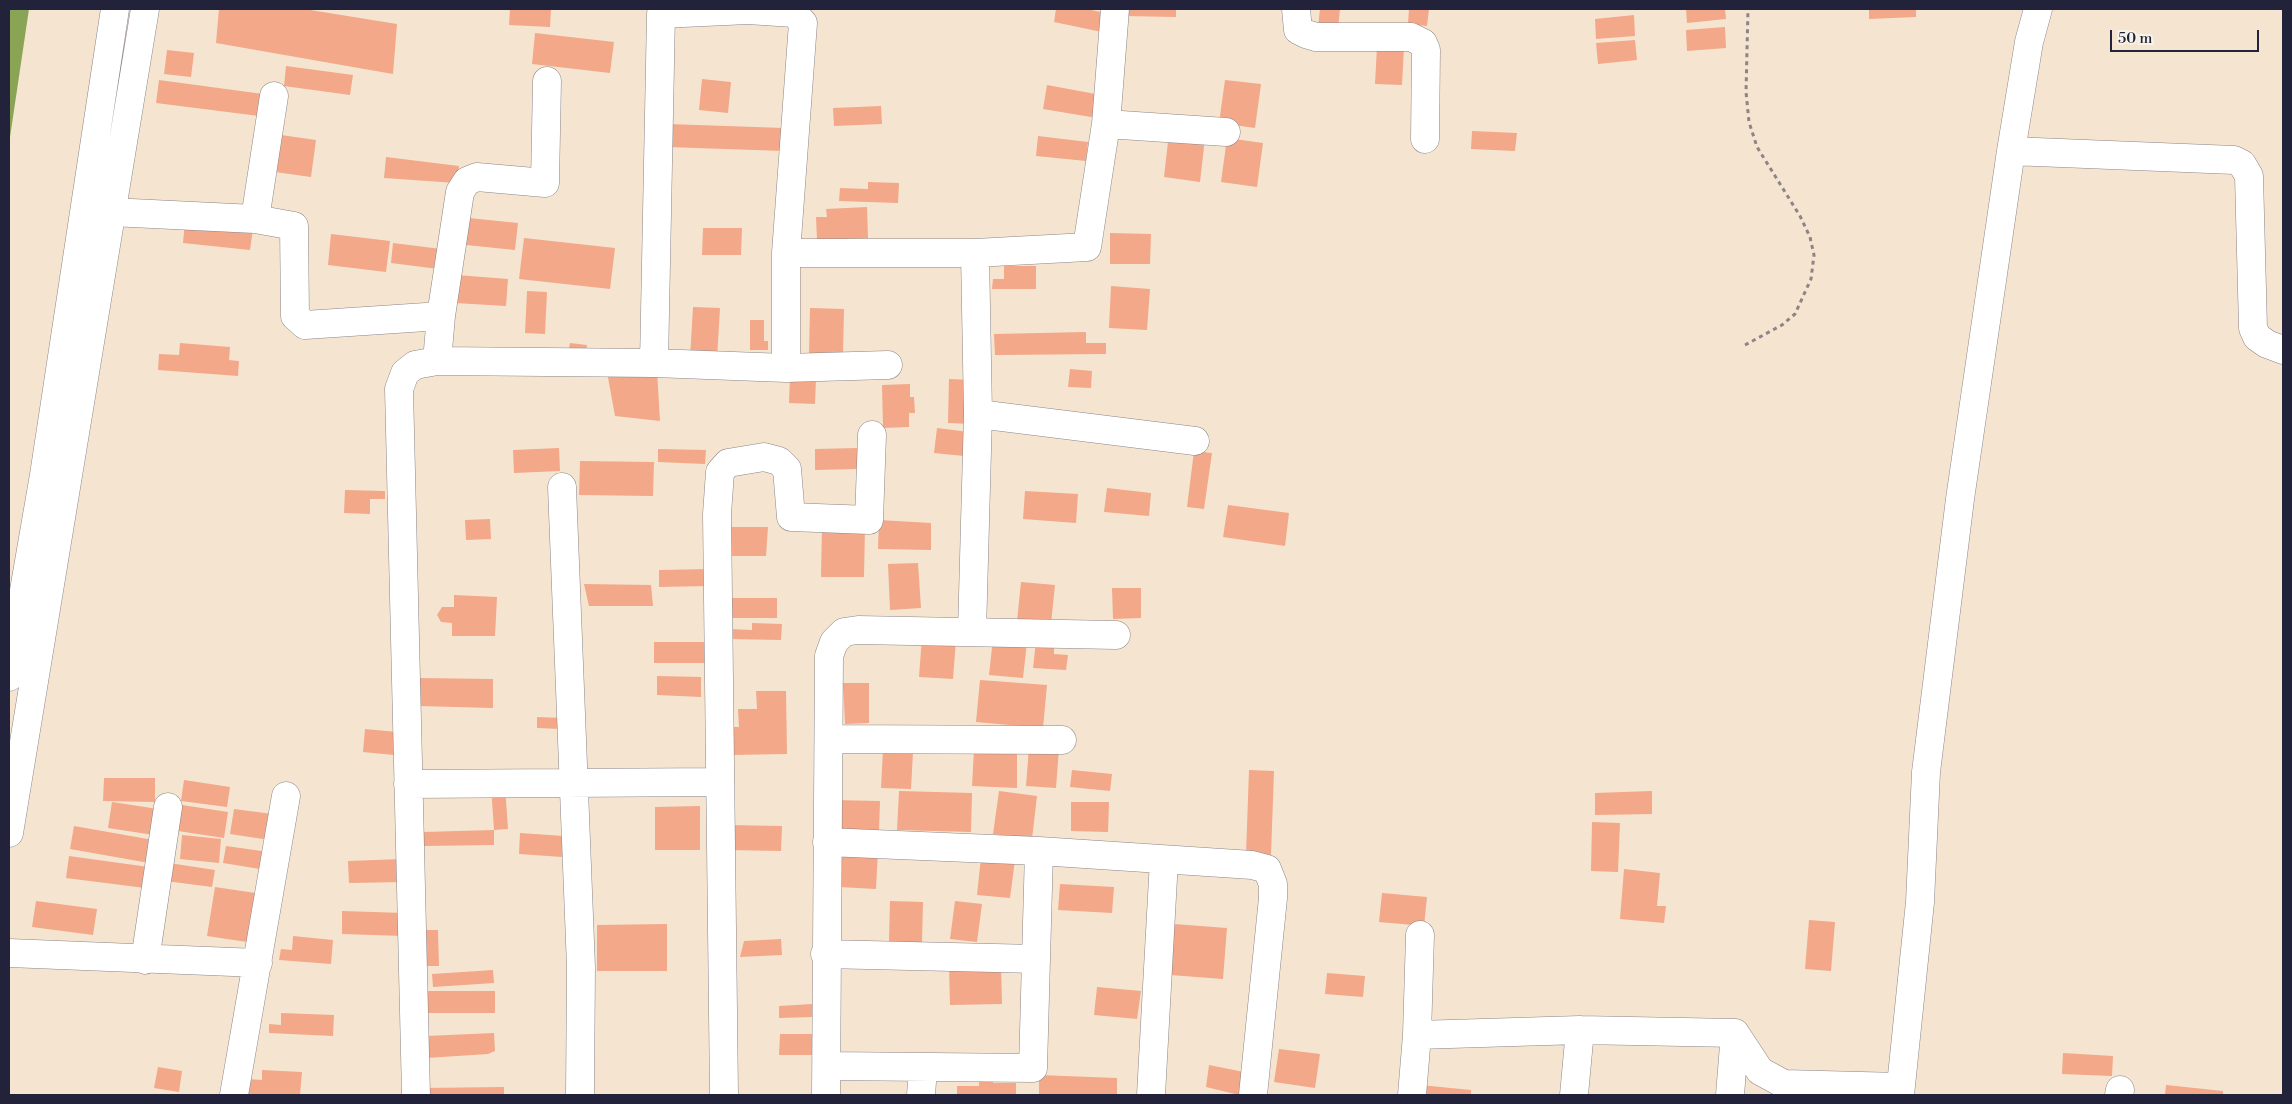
<!DOCTYPE html>
<html>
<head>
<meta charset="utf-8">
<style>
	body { margin:0 }
	#map { position:relative; width:2292px; height:1104px; overflow:hidden; background:#f5e5d0; font-family:"Libre Bodoni",serif }
	canvas { display:block }
	.frame { position:absolute; inset:0; border:10px solid #22223b; pointer-events:none }
	.scale { position:absolute; left:2110px; top:30px; width:149px; height:22px; box-sizing:border-box; border:2px solid #22223b; border-top:0; padding-left:6px; font-size:15px; line-height:18px; white-space:nowrap; color:#22223b; -webkit-text-stroke:4px #f7f3e8; paint-order:stroke }
</style>
</head>
<body>
<div id="map">
<canvas width="2292" height="1104"></canvas>
<div class="frame"></div>
<div class="scale">50 m</div>
</div>
<script>
const g = document.querySelector('canvas').getContext('2d');
g.lineJoin = 'round';
function paint(path, color) { g.fillStyle = color; g.fill(path, 'evenodd'); }
const toPath = rows => new Path2D(rows.map(r => 'M' + r).join(''));
function stroke(path, color, width, dash) { g.strokeStyle = color; g.lineWidth = width; g.lineCap = dash ? 'butt' : 'round'; g.setLineDash(dash || []); g.stroke(path); }
const forest = toPath([
	[9,9,29,9,9,144]
]);
const building = toPath([
	[219,9,304,9,397,24,393,74,216,43],
	[510,9,551,9,550,27,509,25],
	[1056,9,1086,9,1106,13,1102,32,1054,22],
	[1124,9,1176,9,1176,17,1124,16],
	[1320,9,1340,9,1338,29,1318,27],
	[1409,9,1429,9,1427,26,1408,24],
	[1686,9,1725,9,1726,19,1687,23],
	[1869,9,1916,9,1916,17,1869,19],
	[1634,15,1635,36,1596,39,1595,19],
	[1725,27,1726,48,1687,51,1686,30],
	[535,33,614,42,610,73,532,64],
	[1635,40,1637,60,1598,64,1596,43],
	[1377,46,1404,47,1402,85,1375,84],
	[167,50,194,53,191,77,164,74],
	[286,66,353,75,350,95,284,86],
	[702,79,731,82,728,113,699,110],
	[159,80,263,94,259,116,156,103],
	[1225,80,1261,84,1255,128,1219,123],
	[1047,85,1101,95,1097,118,1043,109],
	[881,106,882,124,834,126,833,108],
	[668,124,784,128,783,151,667,147],
	[1472,131,1517,133,1515,151,1471,149],
	[1169,133,1205,138,1200,182,1164,177],
	[274,134,316,140,311,177,268,171],
	[1038,136,1088,142,1086,161,1036,156],
	[1227,138,1263,143,1257,187,1221,182],
	[386,157,459,166,456,183,384,178],
	[868,182,899,183,898,203,839,201,840,188,868,189],
	[867,207,868,238,817,240,816,217,827,217,826,209],
	[469,218,518,223,515,250,466,245],
	[185,221,253,229,250,250,183,243],
	[703,228,742,228,741,255,702,255],
	[1110,233,1151,234,1150,264,1110,264],
	[331,234,390,241,386,272,328,265],
	[524,238,615,248,610,289,519,279],
	[393,243,449,250,446,270,391,263],
	[1004,266,1036,266,1036,289,992,289,993,279,1004,279],
	[457,275,508,279,506,306,455,303],
	[1111,286,1150,289,1147,330,1109,328],
	[527,291,547,292,545,334,525,333],
	[693,307,720,308,717,359,690,358],
	[810,308,844,309,843,355,809,354],
	[750,320,764,320,764,341,768,341,768,350,750,350],
	[1086,332,1086,343,1106,343,1106,354,995,355,994,334],
	[180,343,230,347,229,360,239,361,238,376,158,370,159,354,179,355],
	[570,343,587,345,586,356,568,353],
	[1070,369,1092,371,1091,388,1068,387],
	[657,370,660,421,615,416,607,372],
	[790,377,816,378,815,404,789,403],
	[949,379,973,380,971,424,948,423],
	[910,384,910,397,914,397,915,413,909,413,909,427,883,428,882,385],
	[937,428,977,433,974,457,934,453],
	[559,448,560,471,514,473,513,450],
	[858,448,858,469,815,470,815,449],
	[658,449,706,450,705,464,658,462],
	[1194,451,1212,453,1204,509,1187,507],
	[580,461,654,462,653,496,579,495],
	[1107,488,1151,493,1149,516,1104,512],
	[345,490,385,491,385,499,370,499,370,514,344,513],
	[1025,491,1078,494,1076,523,1023,519],
	[1228,505,1289,513,1285,546,1223,537],
	[490,519,491,539,466,540,465,520],
	[879,520,931,523,931,550,878,549],
	[822,526,865,527,864,577,821,577],
	[721,527,768,527,766,556,721,556],
	[918,563,921,608,890,610,888,564],
	[710,569,709,586,659,587,659,570],
	[1021,582,1055,585,1051,624,1017,621],
	[584,584,651,585,653,606,589,606],
	[1112,588,1141,588,1141,618,1113,619],
	[454,595,497,597,495,636,452,636,452,623,441,622,437,615,442,607,454,607],
	[728,598,777,598,777,618,728,618],
	[752,623,782,624,781,640,729,639,729,629,752,630],
	[922,637,956,640,953,679,919,677],
	[993,638,1027,642,1023,678,989,675],
	[1036,641,1054,642,1054,654,1068,655,1066,670,1033,668],
	[654,642,710,642,709,663,654,663],
	[657,676,701,677,701,697,657,695],
	[419,678,493,679,493,708,418,706],
	[980,680,1047,685,1043,728,976,722],
	[843,683,869,683,869,723,845,724],
	[756,691,786,691,787,754,731,755,730,727,739,727,738,709,757,709],
	[537,717,562,718,561,729,537,728],
	[365,729,397,732,394,755,363,752],
	[1029,747,1059,749,1056,788,1026,786],
	[974,749,1017,754,1017,788,972,786],
	[883,750,913,752,911,789,881,788],
	[1072,770,1112,774,1110,791,1070,787],
	[1249,770,1274,771,1271,855,1246,854],
	[104,778,155,778,155,802,103,801],
	[184,780,230,787,227,807,181,801],
	[505,785,508,829,494,830,491,786],
	[899,791,972,793,971,832,897,830],
	[999,791,1037,796,1032,839,993,834],
	[1652,791,1652,814,1595,815,1595,793],
	[833,800,880,801,879,830,833,829],
	[112,802,158,809,154,835,108,828],
	[1071,802,1109,802,1108,832,1071,831],
	[182,805,228,812,224,838,178,831],
	[700,806,700,850,655,850,655,807],
	[234,809,280,815,276,841,230,834],
	[1592,822,1620,823,1618,872,1591,871],
	[728,825,782,826,781,851,727,850],
	[74,826,159,841,155,864,70,849],
	[494,830,494,845,423,846,423,832],
	[520,833,564,836,562,857,519,854],
	[182,835,221,839,219,863,180,859],
	[226,846,269,852,266,870,223,863],
	[841,848,878,850,876,889,839,887],
	[69,856,156,868,153,889,66,878],
	[981,857,1015,860,1010,898,977,895],
	[402,859,403,882,349,883,348,861],
	[169,863,215,870,212,887,166,881],
	[1624,869,1660,873,1657,906,1666,906,1664,923,1620,919],
	[1060,884,1114,887,1112,913,1058,910],
	[215,887,262,894,254,943,207,936],
	[1382,893,1427,897,1424,926,1379,922],
	[36,901,97,909,93,935,32,927],
	[890,901,923,902,922,942,889,942],
	[955,901,982,904,977,942,950,939],
	[342,911,404,913,404,936,342,934],
	[1809,920,1835,922,1831,971,1805,969],
	[667,924,667,971,597,971,597,925],
	[1174,924,1227,928,1223,979,1170,975],
	[417,930,438,930,439,966,418,966],
	[293,936,333,940,331,964,279,960,281,949,292,950],
	[781,939,782,955,740,957,744,941],
	[1001,964,1002,1004,950,1005,949,965],
	[493,970,494,983,433,987,432,974],
	[1327,973,1365,976,1363,997,1325,994],
	[1097,987,1141,991,1137,1019,1094,1015],
	[425,991,495,991,495,1013,425,1013],
	[812,1004,813,1017,779,1018,779,1006],
	[281,1013,334,1015,333,1036,269,1033,269,1024,281,1025],
	[494,1033,495,1051,488,1054,426,1058,426,1036],
	[780,1034,818,1034,817,1055,779,1055],
	[1279,1049,1320,1054,1315,1088,1274,1082],
	[2063,1053,2113,1056,2112,1076,2062,1074],
	[1209,1065,1244,1072,1239,1095,1206,1087],
	[158,1067,182,1071,179,1092,154,1088],
	[262,1070,302,1072,300,1095,247,1094,248,1079,262,1080],
	[1039,1075,1117,1078,1117,1095,1039,1095],
	[979,1076,993,1077,993,1083,1016,1083,1016,1095,957,1095,957,1086,979,1086],
	[1420,1085,1471,1090,1471,1095,1419,1095],
	[2166,1085,2223,1091,2223,1095,2165,1095],
	[504,1087,504,1095,422,1095,422,1088]
]);
const path = toPath([
	[1745,345,1782,325,1795,314,1811,279,1814,255,1810,237,1800,216,1757,147,1749,122,1746,92,1748,9]
]);
const minor = toPath([
	[1296,9,1298,30,1306,34,1316,37,1411,37,1423,43,1426,50,1425,139],
	[1106,124,1226,132],
	[2011,151,2234,160,2242,164,2249,176,2253,328,2257,337,2267,344,2283,350],
	[111,212,255,219,294,226,295,316,305,325,441,316],
	[255,219,274,96],
	[786,253,975,253,978,414,972,632],
	[975,253,1087,247,1106,124,1115,9],
	[437,361,654,363,786,368,888,365],
	[654,363,661,14,748,10,794,13,803,23,786,253,786,368],
	[978,414,1195,441],
	[562,487,581,967,580,1095],
	[829,739,1062,740],
	[408,784,720,782],
	[827,842,1039,851,1252,865,1267,869,1273,884,1273,898,1253,1095],
	[9,953,258,963],
	[825,954,1036,959],
	[145,960,168,807],
	[1417,1035,1420,935],
	[828,1066,1033,1068,1039,851],
	[234,1095,286,796],
	[416,1095,399,389,405,373,415,365,437,361,441,316,460,192,467,181,477,177,545,183,547,81],
	[724,1095,717,514,720,472,728,463,764,457,779,461,787,469,791,517,869,520,872,435],
	[826,1095,829,656,834,642,844,632,858,630,1116,635],
	[921,1095,923,1068],
	[1151,1095,1164,860],
	[1412,1095,1417,1035,1580,1030,1735,1033,1760,1071,1784,1084,1900,1087],
	[1574,1095,1580,1030],
	[1730,1095,1735,1033],
	[1900,1095,1920,902,1926,772,1960,499,2011,151,2029,42,2038,9],
	[2119,1095,2120,1090]
]);
const highway = toPath([
	[9,677,44,475,115,9],
	[9,833,145,9]
]);
paint(forest, '#8aa456');
paint(building, '#f2a889');
stroke(minor, '#8c8486', 29);
stroke(highway, '#8c8486', 29);
stroke(path, '#8c8486', 3, [4, 4]);
stroke(minor, '#fff', 28);
stroke(highway, '#fff', 28);
</script>
</body>
</html>
